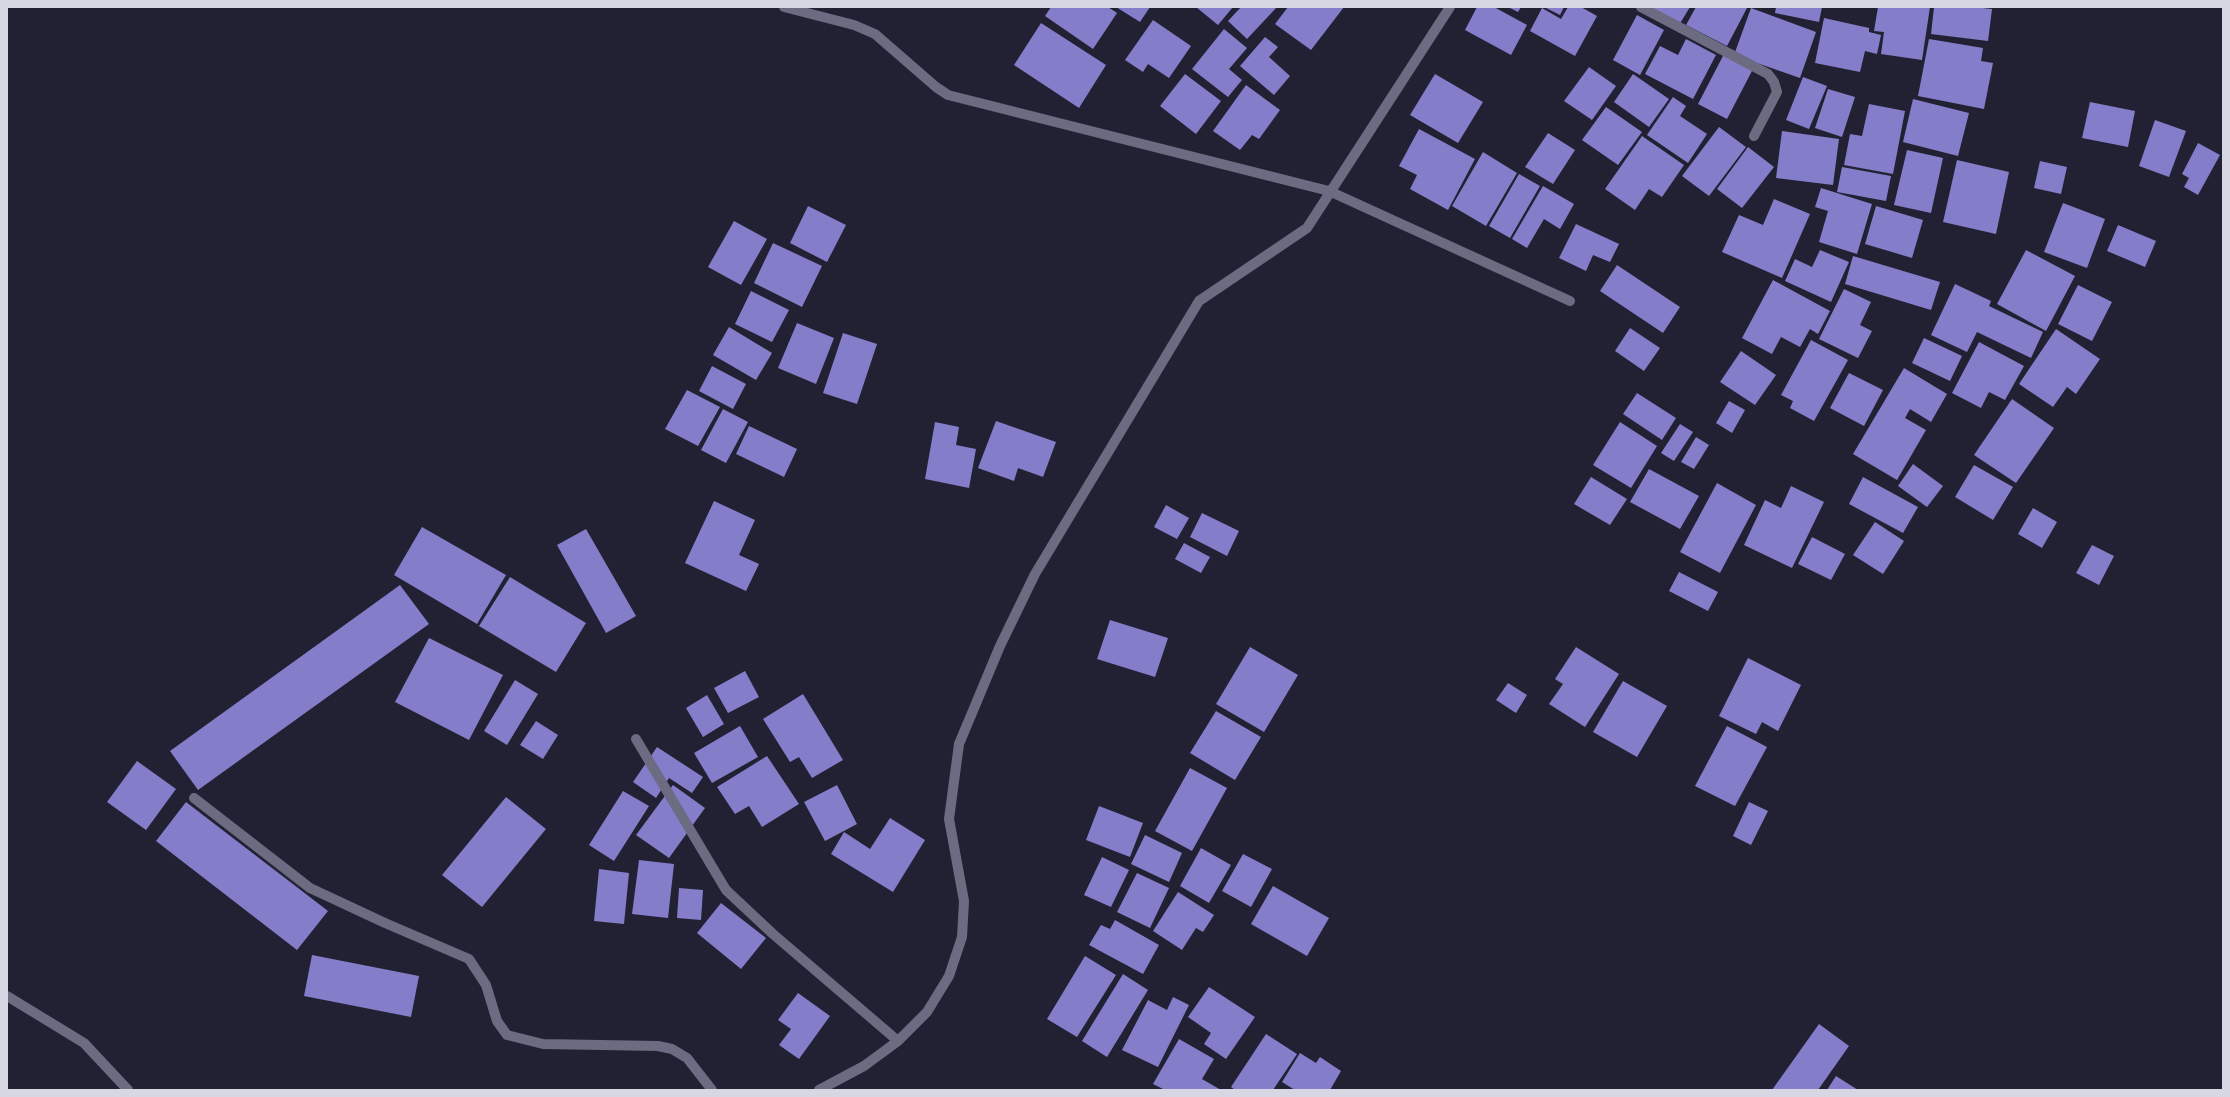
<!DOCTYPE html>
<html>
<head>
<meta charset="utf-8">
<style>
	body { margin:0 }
	#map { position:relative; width:2230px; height:1097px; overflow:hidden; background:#222133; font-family:"Noto Sans",sans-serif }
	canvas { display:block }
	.frame { position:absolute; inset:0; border:8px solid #d7d6e3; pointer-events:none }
</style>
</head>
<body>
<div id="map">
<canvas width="2230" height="1097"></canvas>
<div class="frame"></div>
</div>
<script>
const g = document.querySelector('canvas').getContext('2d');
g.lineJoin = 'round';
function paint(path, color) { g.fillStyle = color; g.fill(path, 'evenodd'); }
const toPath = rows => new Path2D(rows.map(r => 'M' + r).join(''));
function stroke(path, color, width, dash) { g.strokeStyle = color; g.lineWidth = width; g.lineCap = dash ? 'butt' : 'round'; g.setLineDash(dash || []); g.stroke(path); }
const building = toPath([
	[1051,7,1108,7,1117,13,1093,49,1045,16],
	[1116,7,1150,7,1140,22],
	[1196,7,1233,7,1218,25],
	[1241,7,1277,7,1247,39,1228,21],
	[1288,7,1344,7,1311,50,1275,24],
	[1477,7,1494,7,1527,25,1511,55,1465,30],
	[1508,7,1521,7,1518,12],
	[1544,7,1564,7,1560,15],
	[1568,7,1581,7,1597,16,1575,56,1530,31,1542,8,1561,19],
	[1649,7,1690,7,1679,25],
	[1696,7,1746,7,1747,8,1727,46,1686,25],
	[1776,7,1822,7,1819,22,1775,13],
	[1878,7,1930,7,1922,60,1881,54,1884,32,1874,31],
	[1934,7,1973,7,1992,9,1988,41,1931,34],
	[1751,8,1816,32,1800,78,1734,55],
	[1637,15,1664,30,1640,75,1613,60],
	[1824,18,1869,28,1869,32,1881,35,1877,54,1865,51,1860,72,1815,63],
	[1153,20,1191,46,1169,78,1148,64,1143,72,1125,60],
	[1041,23,1106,65,1079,108,1014,65],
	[1224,29,1247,48,1229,69,1242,80,1228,97,1192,69],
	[1265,37,1278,47,1269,57,1290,76,1274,95,1240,66],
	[1686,39,1716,55,1693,99,1645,74,1660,46,1678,55],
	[1929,39,1983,48,1981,61,1993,63,1984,109,1918,96],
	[1724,54,1753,69,1727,119,1698,104],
	[1589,67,1616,86,1592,120,1564,101],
	[1185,74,1221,101,1196,134,1160,106],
	[1435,74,1483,102,1458,143,1410,115],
	[1633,74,1669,99,1649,127,1614,102],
	[1803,77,1827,86,1809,129,1786,120],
	[1246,85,1280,110,1259,139,1252,135,1240,150,1213,131],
	[1828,89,1855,97,1842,137,1815,128],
	[1673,97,1686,106,1680,116,1707,134,1688,163,1647,135],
	[1913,99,1969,113,1958,156,1903,142],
	[2090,102,2135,111,2128,147,2082,138],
	[1869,104,1905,111,1893,174,1844,165,1850,134,1862,136],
	[1606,107,1642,132,1618,165,1582,140],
	[2155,120,2186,131,2169,177,2139,166],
	[1719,127,1746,147,1709,196,1682,176],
	[1419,129,1475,159,1448,210,1410,189,1417,175,1399,166],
	[1782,131,1839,139,1833,185,1776,178],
	[1548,133,1575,150,1553,184,1525,167],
	[1642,136,1684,165,1662,197,1649,189,1635,210,1605,189],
	[2198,143,2220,155,2198,195,2184,187,2189,178,2182,174],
	[1748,147,1774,167,1742,208,1717,189],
	[1907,150,1943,158,1931,213,1894,205],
	[1483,152,1517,173,1486,226,1452,206],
	[1957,160,2009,172,1996,234,1943,222],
	[2040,161,2067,167,2061,194,2034,188],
	[1842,167,1891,176,1886,201,1837,192],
	[1519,174,1540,186,1510,238,1489,226],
	[1543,186,1574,204,1560,229,1544,219,1527,248,1512,239],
	[1821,188,1872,204,1857,254,1819,242,1828,211,1815,207],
	[1774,199,1810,214,1782,278,1722,252,1739,215,1763,225],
	[2063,203,2105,219,2087,268,2044,252],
	[808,206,846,225,827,262,790,243],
	[1876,206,1923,220,1912,258,1865,244],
	[734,221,767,239,741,285,708,267],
	[1576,224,1619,244,1610,262,1593,255,1586,271,1559,258],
	[2118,225,2156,241,2145,267,2107,251],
	[773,243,822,266,802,307,754,283],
	[1820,250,1849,262,1831,302,1785,281,1795,259,1812,267],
	[2026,250,2075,276,2046,331,1997,304],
	[1853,256,1940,282,1931,310,1845,284],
	[1617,265,1680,307,1663,333,1600,291],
	[1773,280,1830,311,1818,334,1810,329,1800,347,1781,337,1772,354,1742,338],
	[1955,284,1991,301,1989,306,2043,332,2031,358,1977,332,1967,352,1931,335],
	[2078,285,2112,302,2092,341,2058,324],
	[1844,289,1871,302,1860,325,1872,331,1858,358,1819,339],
	[751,291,789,310,772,342,735,324],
	[797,323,834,338,816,384,778,368],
	[729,327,772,353,756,380,713,355],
	[1630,328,1660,348,1644,371,1615,351],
	[2056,329,2100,359,2076,394,2067,387,2053,407,2019,384],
	[843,333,877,344,857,404,823,393],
	[1924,338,1962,356,1950,381,1912,363],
	[1811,340,1848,360,1814,421,1790,408,1793,401,1781,395],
	[1979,342,2024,366,2005,400,1989,392,1981,408,1952,393],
	[1741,351,1776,375,1755,405,1720,382],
	[712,366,746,384,733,409,699,391],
	[1904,368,1947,394,1931,422,1910,409,1905,418,1926,430,1897,480,1853,454],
	[1849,373,1883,390,1864,426,1830,408],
	[687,390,720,407,698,446,665,429],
	[1637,393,1676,418,1662,440,1623,414],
	[2012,399,2054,428,2016,483,1974,455],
	[1729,401,1745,410,1732,433,1716,423],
	[723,409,748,422,726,463,701,450],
	[996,421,1056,442,1043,477,1018,468,1014,481,978,468],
	[935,422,959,427,956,445,976,449,969,488,925,479],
	[1620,422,1657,446,1631,488,1593,465],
	[1680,424,1693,432,1674,461,1661,453],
	[749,426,797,449,784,477,736,454],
	[1696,437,1709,445,1694,469,1681,462],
	[1913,464,1943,486,1927,507,1898,486],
	[1974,465,2013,487,1993,520,1955,497],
	[1649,469,1699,496,1680,529,1630,502],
	[1591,477,1627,499,1610,525,1574,504],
	[1863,477,1918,507,1903,533,1849,504],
	[1717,483,1756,505,1720,573,1680,552],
	[1791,486,1824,502,1792,568,1744,545,1765,500,1781,508],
	[714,501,755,520,739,555,759,564,746,591,685,563],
	[1166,505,1189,518,1177,539,1154,527],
	[2033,508,2057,522,2042,548,2018,534],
	[1202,513,1239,531,1227,556,1190,537],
	[1875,522,1904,541,1883,574,1853,555],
	[422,527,506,575,477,624,394,575],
	[586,529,636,616,606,633,557,545],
	[1812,537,1845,554,1831,580,1798,564],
	[1184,543,1210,557,1201,573,1175,559],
	[2092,545,2114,556,2099,585,2076,573],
	[1679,572,1718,592,1708,611,1669,591],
	[510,577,586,623,556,672,479,626],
	[400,585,429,624,198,790,170,751],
	[1110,620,1168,638,1155,677,1097,659],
	[429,638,503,675,469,740,395,702],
	[1250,647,1298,675,1264,732,1216,704],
	[1576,647,1619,674,1585,727,1549,704,1563,684,1555,679],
	[1748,658,1801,685,1778,731,1762,722,1756,734,1719,716],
	[745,671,759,697,728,713,714,688],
	[515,680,538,694,507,745,484,731],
	[1623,681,1667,706,1637,757,1593,732],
	[1508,683,1527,695,1516,713,1496,700],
	[803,694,843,760,812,778,799,757,790,762,763,719],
	[707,695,724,724,703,737,686,708],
	[1216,711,1261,737,1235,780,1190,753],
	[536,721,558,735,543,759,520,745],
	[740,726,758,757,712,783,694,753],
	[1727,726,1767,747,1735,806,1695,786],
	[657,747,703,777,692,793,669,778,656,798,633,782],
	[767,756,799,804,762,827,749,806,735,814,717,787],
	[137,761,176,789,146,830,107,802],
	[1190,768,1227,788,1192,851,1155,831],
	[673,785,705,808,669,858,636,835],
	[837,785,857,824,825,841,804,802],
	[623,791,649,806,614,861,589,845],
	[506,797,546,829,482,907,442,875],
	[186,802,328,911,297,950,156,841],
	[1749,802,1768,811,1751,845,1733,836],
	[1099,806,1143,823,1130,857,1086,840],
	[890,818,925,840,893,892,831,854,844,832,870,849],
	[1145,835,1182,853,1169,882,1131,864],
	[1201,848,1231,865,1209,903,1180,886],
	[1243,854,1272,869,1251,907,1222,891],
	[1102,857,1129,870,1111,907,1084,895],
	[639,860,674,864,668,918,632,914],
	[599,869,629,873,624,924,594,921],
	[1137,873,1169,888,1150,928,1117,912],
	[1273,886,1329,918,1307,956,1251,924],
	[679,888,703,890,701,920,677,918],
	[1178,892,1214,915,1203,932,1196,928,1182,950,1153,931],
	[721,903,766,938,741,969,697,933],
	[1115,920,1159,945,1143,974,1089,945,1101,925,1110,929],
	[312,955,419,976,411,1017,304,996],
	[1085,956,1116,975,1077,1037,1047,1019],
	[1123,974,1148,990,1107,1057,1082,1041],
	[1209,987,1255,1017,1226,1059,1204,1044,1211,1033,1188,1017],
	[798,993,830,1016,799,1059,779,1045,791,1029,778,1020],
	[1173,997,1189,1005,1158,1067,1122,1050,1148,1000,1167,1010],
	[1819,1024,1849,1046,1818,1090,1772,1090],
	[1266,1034,1297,1054,1273,1090,1235,1090,1231,1087],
	[1179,1039,1214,1059,1202,1079,1221,1090,1165,1090,1153,1084],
	[1300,1053,1316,1063,1320,1057,1341,1071,1330,1090,1295,1090,1282,1082],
	[1836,1076,1858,1090,1827,1090]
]);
const minor = toPath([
	[784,7,854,25,875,34,936,87,948,95,1329,191,1570,301],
	[1641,7,1768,74,1774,82,1777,92,1754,136],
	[636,739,726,890,773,934,898,1041],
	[194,798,310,888,385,923,469,959,486,985,497,1021,507,1035,543,1044,658,1046,672,1049,687,1058,712,1090],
	[7,996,84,1043,128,1090],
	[819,1090,864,1066,898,1041,927,1012,949,976,962,937,964,901,949,819,959,744,1000,646,1035,574,1199,301,1307,228,1450,7]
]);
paint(building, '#847eca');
stroke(minor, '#6b6b81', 10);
</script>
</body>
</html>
